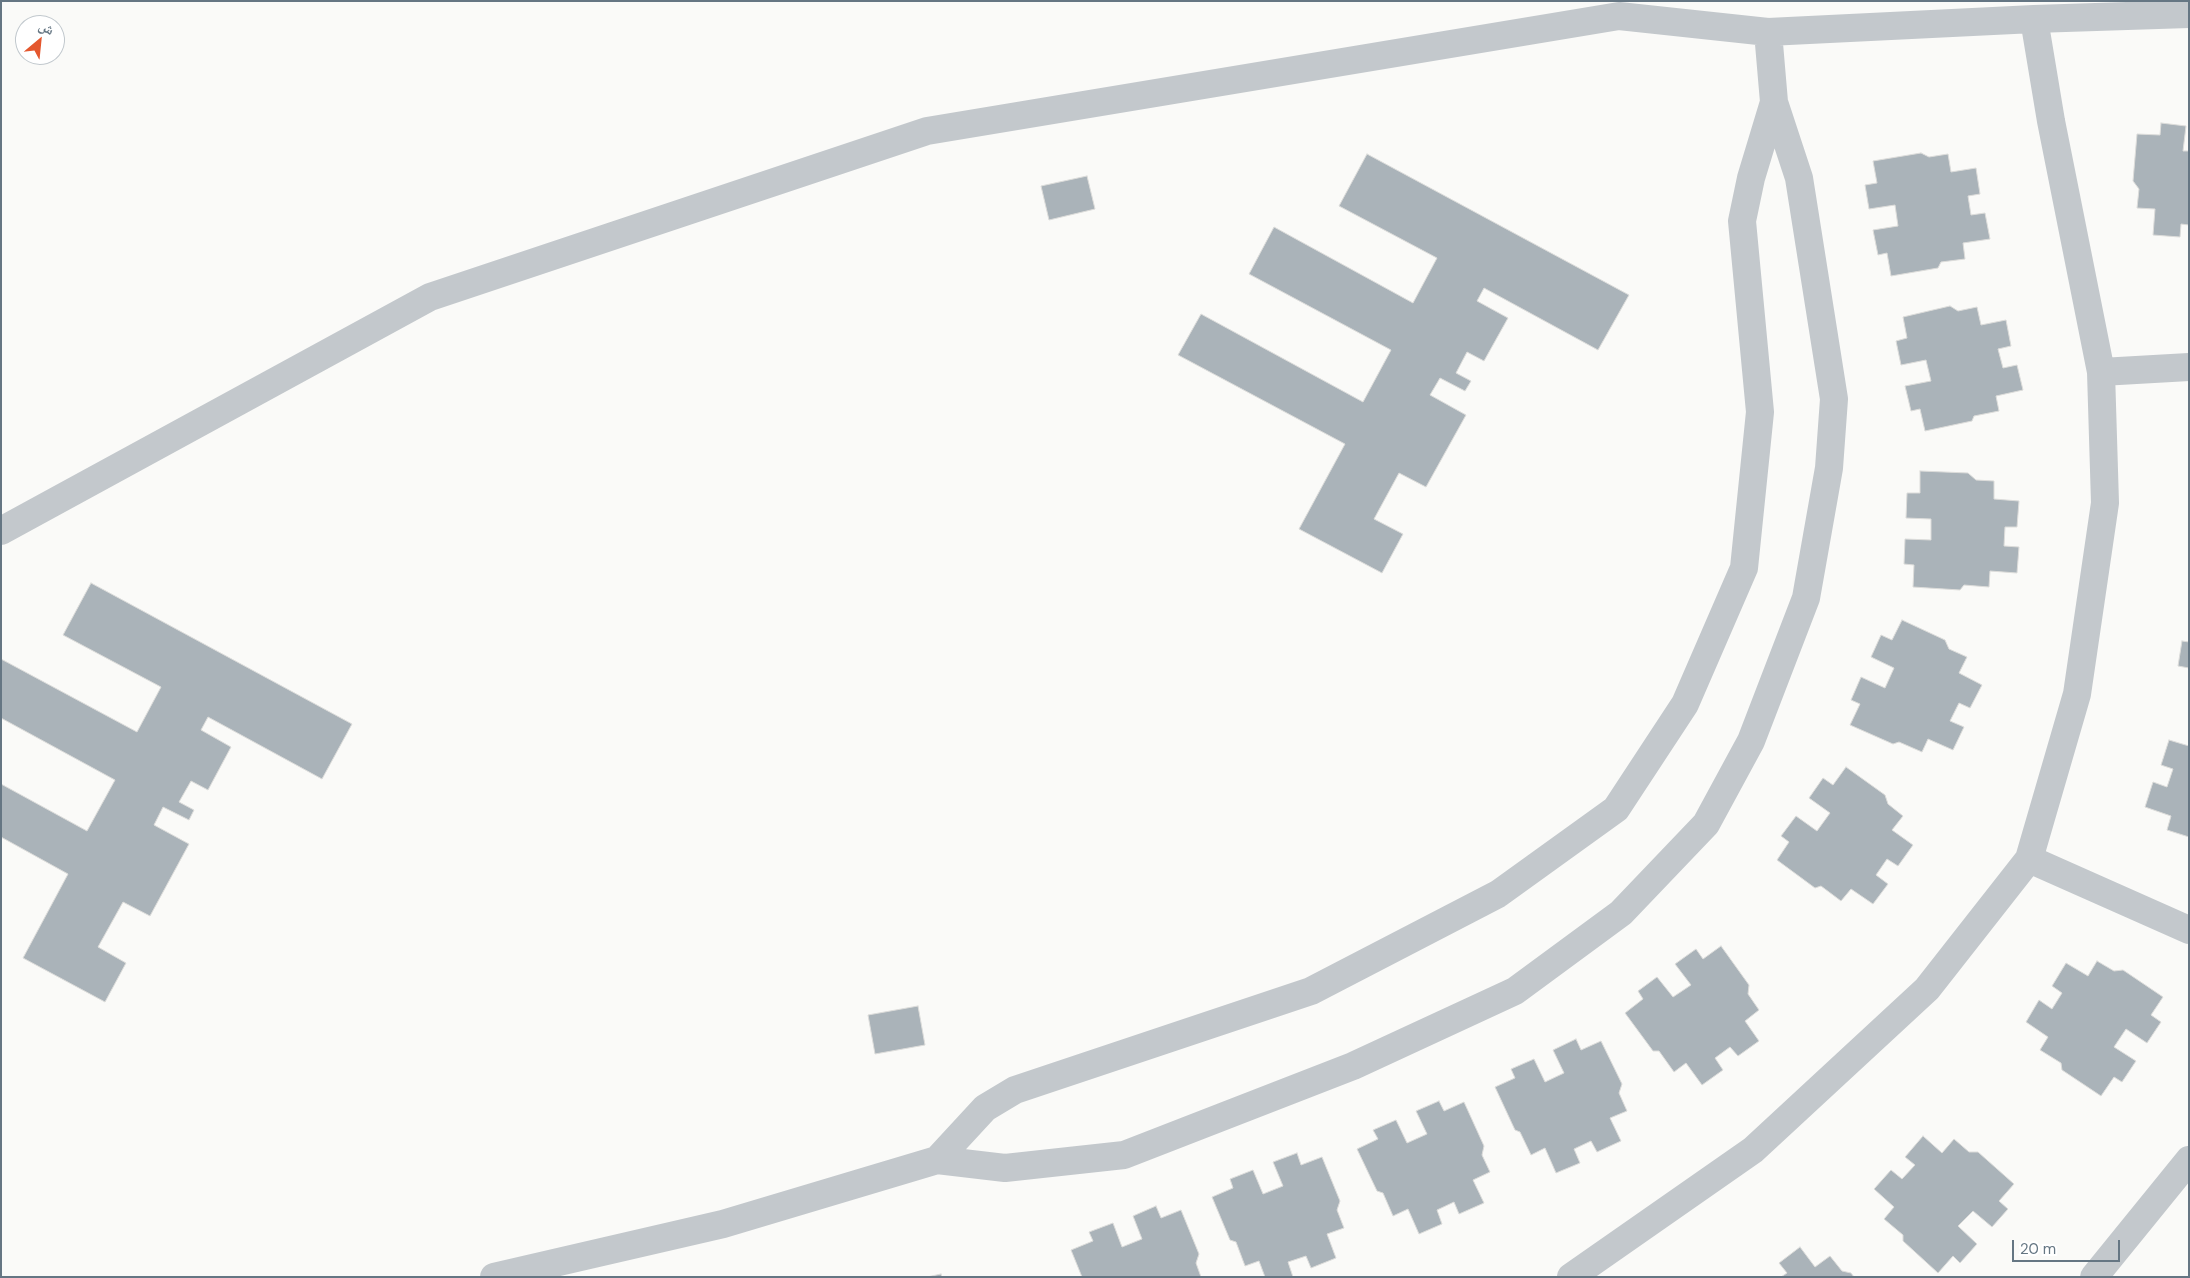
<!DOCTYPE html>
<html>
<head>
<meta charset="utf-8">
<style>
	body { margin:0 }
	#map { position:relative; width:2190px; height:1278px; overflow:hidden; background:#fafaf8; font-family:"DM Sans","Noto Naskh Arabic",sans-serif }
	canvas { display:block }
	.frame { position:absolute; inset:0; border:2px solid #657683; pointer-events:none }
	.north { position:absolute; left:15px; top:15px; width:50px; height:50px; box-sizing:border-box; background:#fff; border:1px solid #c1c8cd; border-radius:50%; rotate:28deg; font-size:14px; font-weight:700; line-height:20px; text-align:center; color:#657683 }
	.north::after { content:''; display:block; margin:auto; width:18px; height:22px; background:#e4572e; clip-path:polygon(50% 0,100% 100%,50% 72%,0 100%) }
	.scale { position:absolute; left:2012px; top:1240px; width:108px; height:22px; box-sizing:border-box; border:2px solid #657683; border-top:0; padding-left:6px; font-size:15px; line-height:18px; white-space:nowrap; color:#657683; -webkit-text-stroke:4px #fff; paint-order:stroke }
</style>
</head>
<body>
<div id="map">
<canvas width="2190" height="1278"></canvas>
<div class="frame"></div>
<div class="north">ش</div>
<div class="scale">20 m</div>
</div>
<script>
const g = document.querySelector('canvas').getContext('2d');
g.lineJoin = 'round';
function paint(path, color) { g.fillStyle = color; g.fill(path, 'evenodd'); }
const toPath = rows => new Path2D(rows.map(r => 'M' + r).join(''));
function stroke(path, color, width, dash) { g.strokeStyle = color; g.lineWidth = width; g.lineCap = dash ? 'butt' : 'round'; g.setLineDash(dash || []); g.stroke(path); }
const building = toPath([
	[2161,123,2186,126,2183,151,2189,151,2189,225,2181,224,2180,237,2153,235,2155,209,2137,208,2139,189,2133,181,2137,134,2160,135,2161,123],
	[1921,153,1929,157,1948,154,1951,172,1976,168,1980,194,1968,196,1971,215,1985,213,1990,239,1963,243,1965,259,1941,262,1938,268,1891,276,1887,253,1878,255,1873,230,1898,226,1895,205,1869,209,1865,185,1877,183,1873,161,1921,153],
	[1367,154,1629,295,1598,350,1484,288,1477,301,1508,318,1484,361,1467,352,1456,373,1471,381,1465,391,1440,378,1430,395,1466,415,1426,487,1399,473,1374,519,1403,534,1382,573,1299,529,1345,444,1178,355,1201,314,1363,402,1391,350,1249,274,1274,227,1413,303,1437,258,1339,206,1367,154],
	[1087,176,1095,209,1049,220,1041,186,1087,176],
	[1950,306,1958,311,1977,307,1981,325,2006,320,2011,346,1998,349,2003,368,2017,365,2023,390,1996,396,1999,411,1974,416,1972,421,1925,431,1920,409,1911,411,1905,386,1931,381,1926,360,1901,365,1896,341,1907,338,1903,317,1950,306],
	[1920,471,1968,473,1976,480,1994,481,1994,499,2019,501,2017,527,2005,527,2004,546,2019,547,2017,573,1990,571,1989,587,1964,585,1960,590,1913,587,1914,565,1904,564,1905,539,1931,540,1931,519,1906,518,1907,493,1920,493,1920,471],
	[91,583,352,724,322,779,208,717,201,730,231,747,208,790,191,781,179,802,194,810,189,820,163,807,154,825,189,844,150,916,123,902,98,947,126,963,105,1002,23,958,68,874,1,837,1,784,87,831,115,780,1,718,1,659,137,732,161,687,63,635,91,583],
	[1902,620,1945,640,1949,649,1967,657,1959,673,1982,685,1970,708,1959,703,1950,721,1964,727,1953,750,1928,739,1922,752,1899,742,1893,744,1850,725,1860,704,1851,700,1861,677,1885,688,1894,668,1871,657,1881,635,1892,640,1902,620],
	[2182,641,2189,642,2189,668,2178,666,2182,641],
	[2169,740,2189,746,2189,837,2167,830,2171,816,2145,807,2153,782,2167,787,2173,769,2161,765,2169,740],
	[1846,767,1885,795,1888,804,1903,816,1892,830,1913,845,1898,866,1887,859,1876,875,1888,884,1873,904,1851,889,1841,901,1821,886,1815,888,1777,860,1789,842,1781,836,1796,816,1817,831,1830,813,1809,798,1823,778,1833,785,1846,767],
	[1721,946,1749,985,1748,994,1759,1010,1745,1021,1759,1041,1738,1056,1730,1047,1715,1058,1723,1070,1702,1085,1686,1063,1674,1072,1659,1051,1653,1051,1625,1013,1643,999,1638,991,1657,977,1673,997,1691,985,1675,964,1696,949,1703,959,1721,946],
	[2097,961,2114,971,2123,970,2163,997,2151,1015,2161,1022,2147,1043,2126,1029,2114,1047,2136,1061,2122,1082,2114,1077,2101,1096,2062,1070,2061,1063,2040,1050,2048,1037,2026,1022,2039,1000,2052,1009,2062,993,2052,986,2066,963,2088,976,2097,961],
	[918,1006,925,1045,875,1054,868,1015,918,1006],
	[1576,1039,1581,1050,1601,1041,1622,1084,1619,1093,1627,1111,1610,1118,1621,1141,1597,1152,1591,1141,1574,1149,1580,1163,1556,1173,1545,1148,1531,1155,1520,1132,1515,1130,1495,1087,1515,1078,1511,1069,1534,1059,1545,1082,1564,1073,1553,1050,1576,1039],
	[1439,1101,1444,1111,1464,1102,1484,1146,1482,1155,1490,1172,1473,1180,1484,1203,1459,1214,1454,1202,1437,1210,1442,1224,1419,1234,1408,1209,1393,1216,1383,1193,1377,1191,1357,1149,1378,1139,1373,1130,1396,1120,1407,1143,1427,1134,1416,1111,1439,1101],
	[1923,1136,1942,1153,1954,1139,1969,1152,1978,1152,2014,1184,1999,1201,2008,1209,1992,1227,1973,1211,1958,1226,1977,1244,1960,1263,1953,1256,1938,1273,1903,1241,1903,1235,1884,1219,1894,1207,1874,1189,1891,1170,1902,1179,1915,1165,1905,1157,1923,1136],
	[1297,1153,1301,1165,1322,1157,1340,1201,1337,1210,1344,1228,1327,1234,1336,1258,1311,1268,1306,1256,1288,1262,1293,1277,1265,1277,1259,1261,1245,1266,1236,1242,1230,1240,1212,1197,1233,1188,1230,1179,1253,1170,1263,1194,1283,1186,1273,1162,1297,1153],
	[1156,1206,1161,1218,1181,1210,1199,1254,1196,1263,1201,1277,1082,1277,1071,1250,1093,1241,1089,1232,1113,1223,1122,1247,1142,1239,1133,1216,1156,1206],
	[1800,1247,1815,1267,1830,1256,1842,1271,1851,1273,1854,1277,1781,1277,1787,1273,1779,1263,1800,1247],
	[941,1274,942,1277,927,1277,941,1274]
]);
const minor = toPath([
	[2101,372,2189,367],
	[1,531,430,297,927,131,1619,16,1768,32,2034,19,2189,14],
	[2029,859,2189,930],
	[937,1160,985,1108,1015,1090,1311,991,1498,894,1616,809,1685,704,1744,568,1760,412,1742,221,1751,178,1774,102],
	[494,1277,723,1224,937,1160,1005,1168,1124,1155,1353,1066,1515,991,1621,913,1706,824,1751,741,1806,598,1829,468,1834,399,1799,178,1774,102,1768,32],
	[1571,1277,1753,1150,1927,989,2029,859,2077,694,2105,503,2101,372,2051,121,2034,19],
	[2094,1277,2189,1160]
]);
paint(building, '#aab3b9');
stroke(building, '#dcdcda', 1);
stroke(minor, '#c3c8cc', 28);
</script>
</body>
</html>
